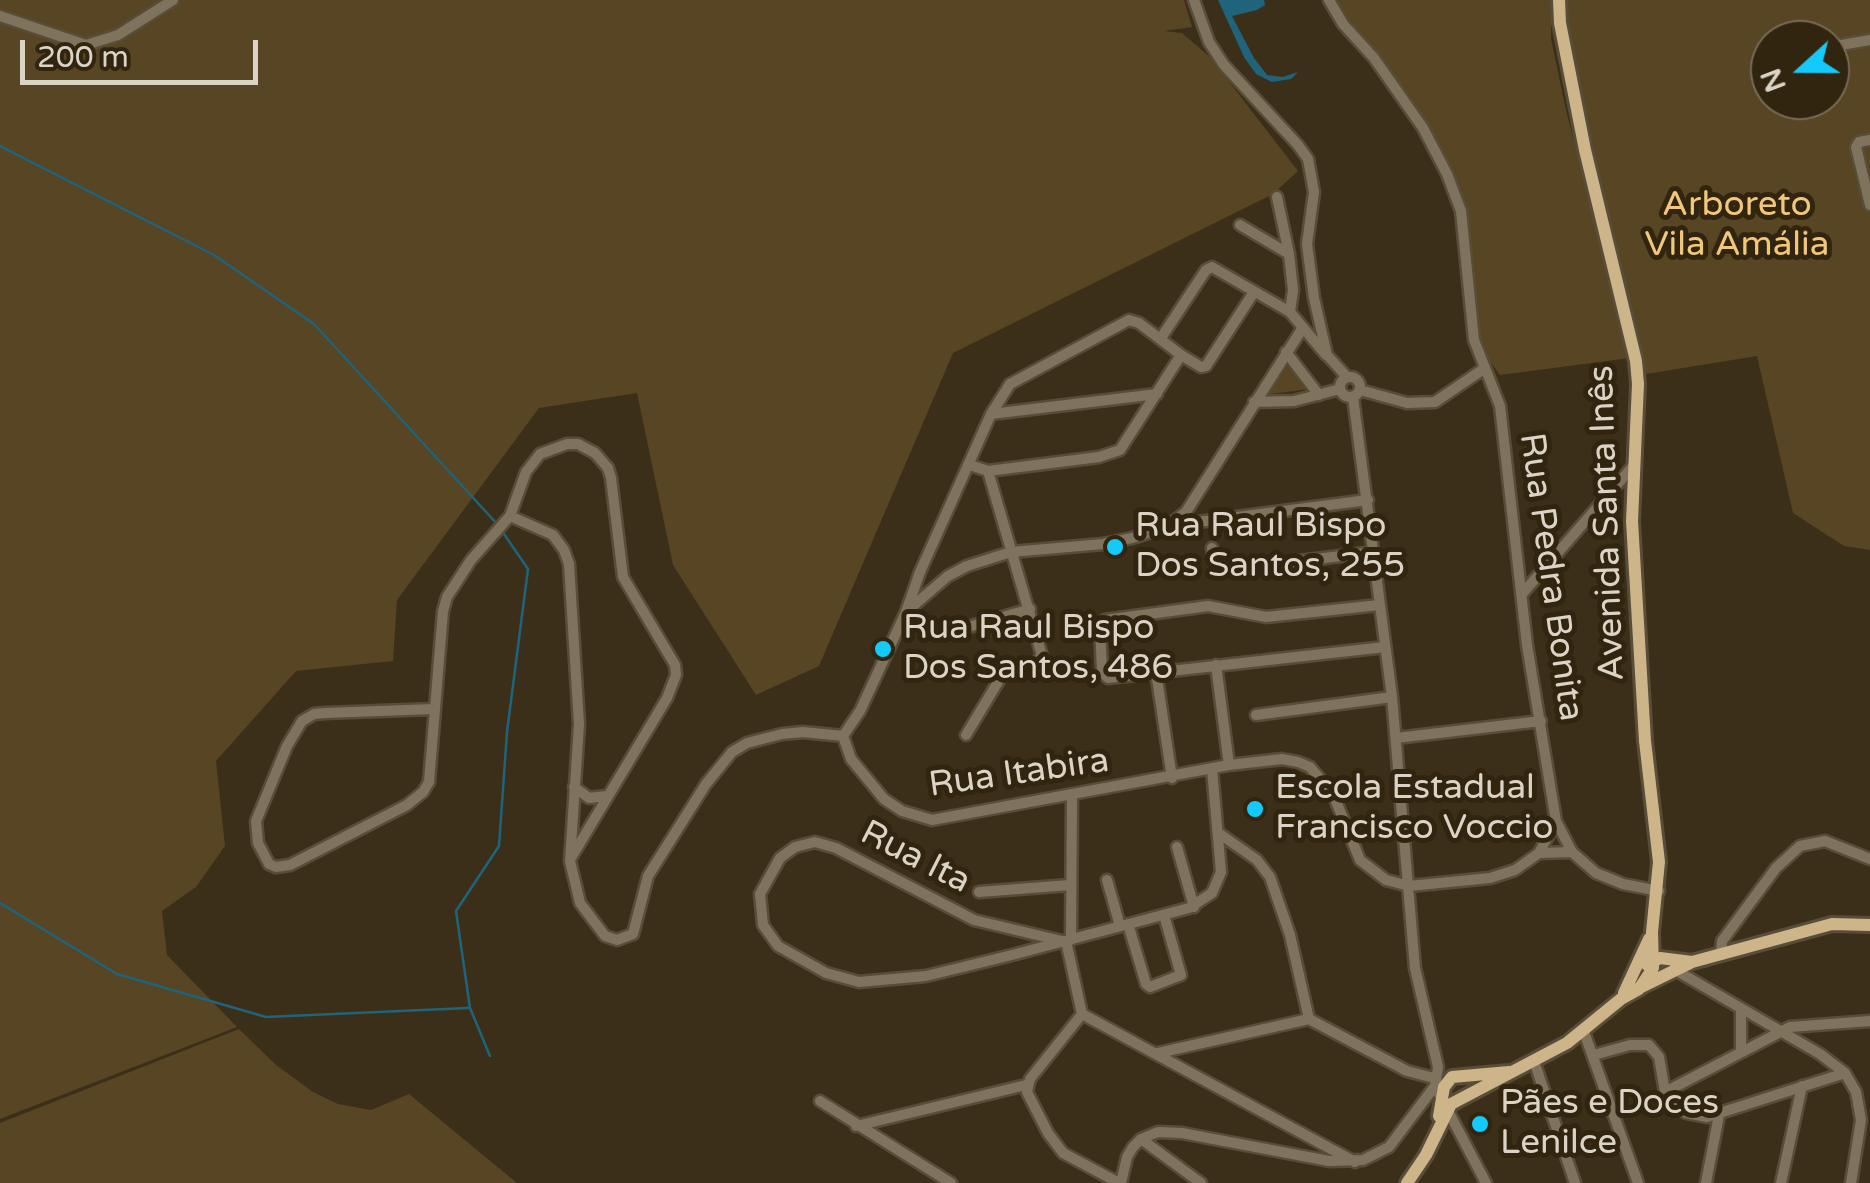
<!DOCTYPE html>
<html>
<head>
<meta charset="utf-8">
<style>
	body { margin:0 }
	#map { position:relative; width:1870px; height:1183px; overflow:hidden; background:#3b2f19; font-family:"Varela Round",sans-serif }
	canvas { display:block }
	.north { position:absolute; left:1750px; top:20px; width:100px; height:100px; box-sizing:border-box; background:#31250f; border:2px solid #756b58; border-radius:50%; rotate:249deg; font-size:28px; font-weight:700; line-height:40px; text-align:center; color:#dbd4c6 }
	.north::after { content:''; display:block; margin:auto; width:35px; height:45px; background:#14cafb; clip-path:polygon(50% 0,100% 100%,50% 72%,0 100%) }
	.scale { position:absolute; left:20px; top:40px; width:238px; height:45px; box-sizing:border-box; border:5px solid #dbd4c6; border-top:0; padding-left:12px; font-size:30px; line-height:35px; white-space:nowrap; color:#dbd4c6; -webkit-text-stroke:8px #31250f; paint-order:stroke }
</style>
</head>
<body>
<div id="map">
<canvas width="1870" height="1183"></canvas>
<div class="north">N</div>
<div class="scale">200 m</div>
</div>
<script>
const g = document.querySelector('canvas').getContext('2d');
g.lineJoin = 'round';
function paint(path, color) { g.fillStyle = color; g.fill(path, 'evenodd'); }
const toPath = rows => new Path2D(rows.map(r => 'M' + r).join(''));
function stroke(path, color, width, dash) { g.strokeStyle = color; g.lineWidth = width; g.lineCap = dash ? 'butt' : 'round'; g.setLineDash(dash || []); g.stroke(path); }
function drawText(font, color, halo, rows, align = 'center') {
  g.font = font + ' "Varela Round",sans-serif'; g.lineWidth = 10; g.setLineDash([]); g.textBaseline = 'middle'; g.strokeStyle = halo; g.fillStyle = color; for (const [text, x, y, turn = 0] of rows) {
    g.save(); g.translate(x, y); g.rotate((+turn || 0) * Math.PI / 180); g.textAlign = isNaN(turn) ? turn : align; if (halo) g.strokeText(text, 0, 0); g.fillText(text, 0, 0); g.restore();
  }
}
const green = toPath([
	[0,0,1184,0,1192,27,1164,31,1182,33,1210,57,1298,171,1273,194,953,353,819,666,756,695,673,565,637,393,539,408,397,600,393,661,296,671,216,761,225,846,196,887,162,911,167,955,237,1027,0,1119],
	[1332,0,1551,0,1551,39,1566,110,1630,358,1500,375,1488,359,1478,334,1456,188,1406,92,1377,55,1349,27],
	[1567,0,1870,0,1870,550,1844,546,1793,513,1757,356,1640,375,1561,15],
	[1770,40,1830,40,1830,100,1770,100],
	[1289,364,1310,389,1270,394,1269,393],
	[239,1029,276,1065,313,1092,338,1104,371,1110,409,1094,517,1183,0,1183,0,1123]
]);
const water = toPath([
	[1218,0,1264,0,1265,5,1257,10,1232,16,1254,58,1267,75,1283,77,1298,72,1291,79,1272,82,1256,74,1244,57]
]);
const stream = toPath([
	[0,146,214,255,314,324,498,525],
	[0,903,117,974,266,1017,468,1008],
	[490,1056,470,1008,456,911,499,846,507,732,528,569,502,531]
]);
const minor = toPath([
	[1194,0,1209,42,1224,65,1298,145,1308,159,1314,192,1307,244,1314,298,1327,355,1347,377],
	[1329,0,1343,24,1374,58,1423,128,1447,174,1461,211,1474,340,1500,406,1527,645,1556,821,1572,852,1596,873,1623,884,1659,891],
	[0,16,86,45,118,35,173,0],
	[1830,47,1870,40],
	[1870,140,1859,142,1856,147,1870,205],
	[1277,197,1289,254,1293,290,1290,312],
	[1240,225,1289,254],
	[1161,338,1206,270,1212,267,1290,312,1326,355],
	[1286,352,1319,395],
	[1181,355,1201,367,1206,366,1254,292],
	'1340 387a10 10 0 1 1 20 0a10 10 0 1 1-20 0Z',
	[1360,390,1407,403,1435,402,1485,368],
	[1353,397,1392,697,1415,968,1438,1067,1435,1086,1486,1183],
	[1254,402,1294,401,1340,389],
	[991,414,1157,394],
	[510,516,526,472,540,454,567,444,578,444,595,453,608,468,611,478,623,577,675,665,676,675,667,698,571,858],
	[1167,526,1368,500],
	[1212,548,1216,571,1374,552],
	[1522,594,1634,465],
	[1379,605,1266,617,1208,606,1105,620,1100,625,1102,672,1108,678,1385,647],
	[906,612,920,572,991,414,1010,384,1129,320,1139,323,1181,355,1120,450,1099,457,988,471,970,465],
	[958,630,1030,609],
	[1216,665,1229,765],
	[1156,672,1172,778],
	[434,709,325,713,314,714,302,721,287,746,256,821,258,843,269,864,276,867,290,865,407,805,423,792,429,782,443,611,447,597,471,560,510,516,553,535,564,550,569,564,579,724,570,861,580,903,605,936,617,940,633,934,648,876,706,784,732,752,747,743,782,734,803,732,843,736],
	[1256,715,1392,697],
	[966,735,1001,677,1030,667,1042,656,988,471],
	[843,736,851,759,884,799,902,811,932,820,1229,765,1282,759,1298,762,1310,767,1333,794,1360,860,1386,880,1409,886,1490,878,1515,870,1539,853,1556,821],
	[843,736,860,711,906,612,948,576,967,566,1011,552,1103,544,1132,538,1166,527,1186,512,1302,329],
	[1396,738,1541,721],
	[574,787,589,798,606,796],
	[1220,834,1257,860,1270,877,1290,935,1309,1019],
	[1177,847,1194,907],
	[1539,853,1572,852],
	[1107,880,1120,926],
	[979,892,1070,885],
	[1128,924,1146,984,1150,987,1181,975,1164,915],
	[1071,940,1072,795],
	[1062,941,974,920,836,848,815,842,795,847,780,858,760,894,763,925,778,946,826,973,859,982,926,976,1012,955,1189,908,1212,893,1221,872,1212,769],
	[1066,941,1082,1014],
	[1721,955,1722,941,1776,868,1800,846,1825,841,1870,859],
	[1677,971,1820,1054,1845,1073,1856,1092,1861,1120,1851,1183],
	[1082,1014,1355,1162],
	[1082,1014,1030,1079,1027,1092,1048,1133,1063,1153,1119,1183],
	[1584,1032,1638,1183],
	[1741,1052,1741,1010],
	[1158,1053,1309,1019,1407,1071,1434,1078],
	[1594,1055,1630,1045,1649,1045,1659,1057,1665,1092,1672,1103,1686,1113,1707,1117,1845,1073],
	[1534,1061,1575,1183],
	[1665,1092,1790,1027,1870,1021],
	[820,1101,951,1183],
	[856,1126,1026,1085],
	[1141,1139,1201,1183],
	[1121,1183,1127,1157,1133,1147,1141,1139,1158,1132,1182,1133,1329,1161,1363,1160,1389,1147,1435,1086],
	[1706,1183,1719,1115],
	[1781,1183,1802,1086]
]);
const major = toPath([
	[1647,965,1660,958,1692,962],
	[1639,988,1692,962,1832,924,1870,925],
	[1624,993,1649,939],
	[1439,1116,1444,1087,1452,1077,1509,1072],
	[1407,1183,1426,1155,1451,1104,1567,1043,1621,999,1639,989,1653,968,1652,932,1659,862,1645,741,1632,521,1638,384,1636,361,1585,150,1560,23,1559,0]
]);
const markers = [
	[1115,547,10,"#14cafb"],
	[883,649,10,"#14cafb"],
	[1255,809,10,"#14cafb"],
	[1480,1124,10,"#14cafb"]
];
const parkNames = [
	["Arboreto",1737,206],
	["Vila Amália",1737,246]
];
const streetNames = [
	["Avenida Santa Inês",1608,523,-92],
	["Rua Pedra Bonita",1550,577,82],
	["Rua Itabira",1019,774,-8],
	["Rua Ita",915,858,27]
];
const poiNames = [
	["Rua Raul Bispo",1135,527],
	["Dos Santos, 255",1135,567],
	["Rua Raul Bispo",903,629],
	["Dos Santos, 486",903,669],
	["Escola Estadual",1275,789],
	["Francisco Voccio",1275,829],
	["Pães e Doces",1500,1104],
	["Lenilce",1500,1144]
];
paint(green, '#574524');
paint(water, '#1f647b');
stroke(stream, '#1f647b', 2.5);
stroke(minor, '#584d38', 15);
stroke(major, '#584d38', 18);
stroke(minor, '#7f735e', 10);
stroke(major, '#cdb489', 12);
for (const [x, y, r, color] of markers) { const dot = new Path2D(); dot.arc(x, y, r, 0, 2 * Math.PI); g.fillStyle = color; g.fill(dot); stroke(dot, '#31250f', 4); }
drawText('35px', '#f1c77b', '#31250f', parkNames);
drawText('35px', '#dbd4c6', '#31250f', streetNames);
drawText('35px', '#dbd4c6', '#31250f', poiNames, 'left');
</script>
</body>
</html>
